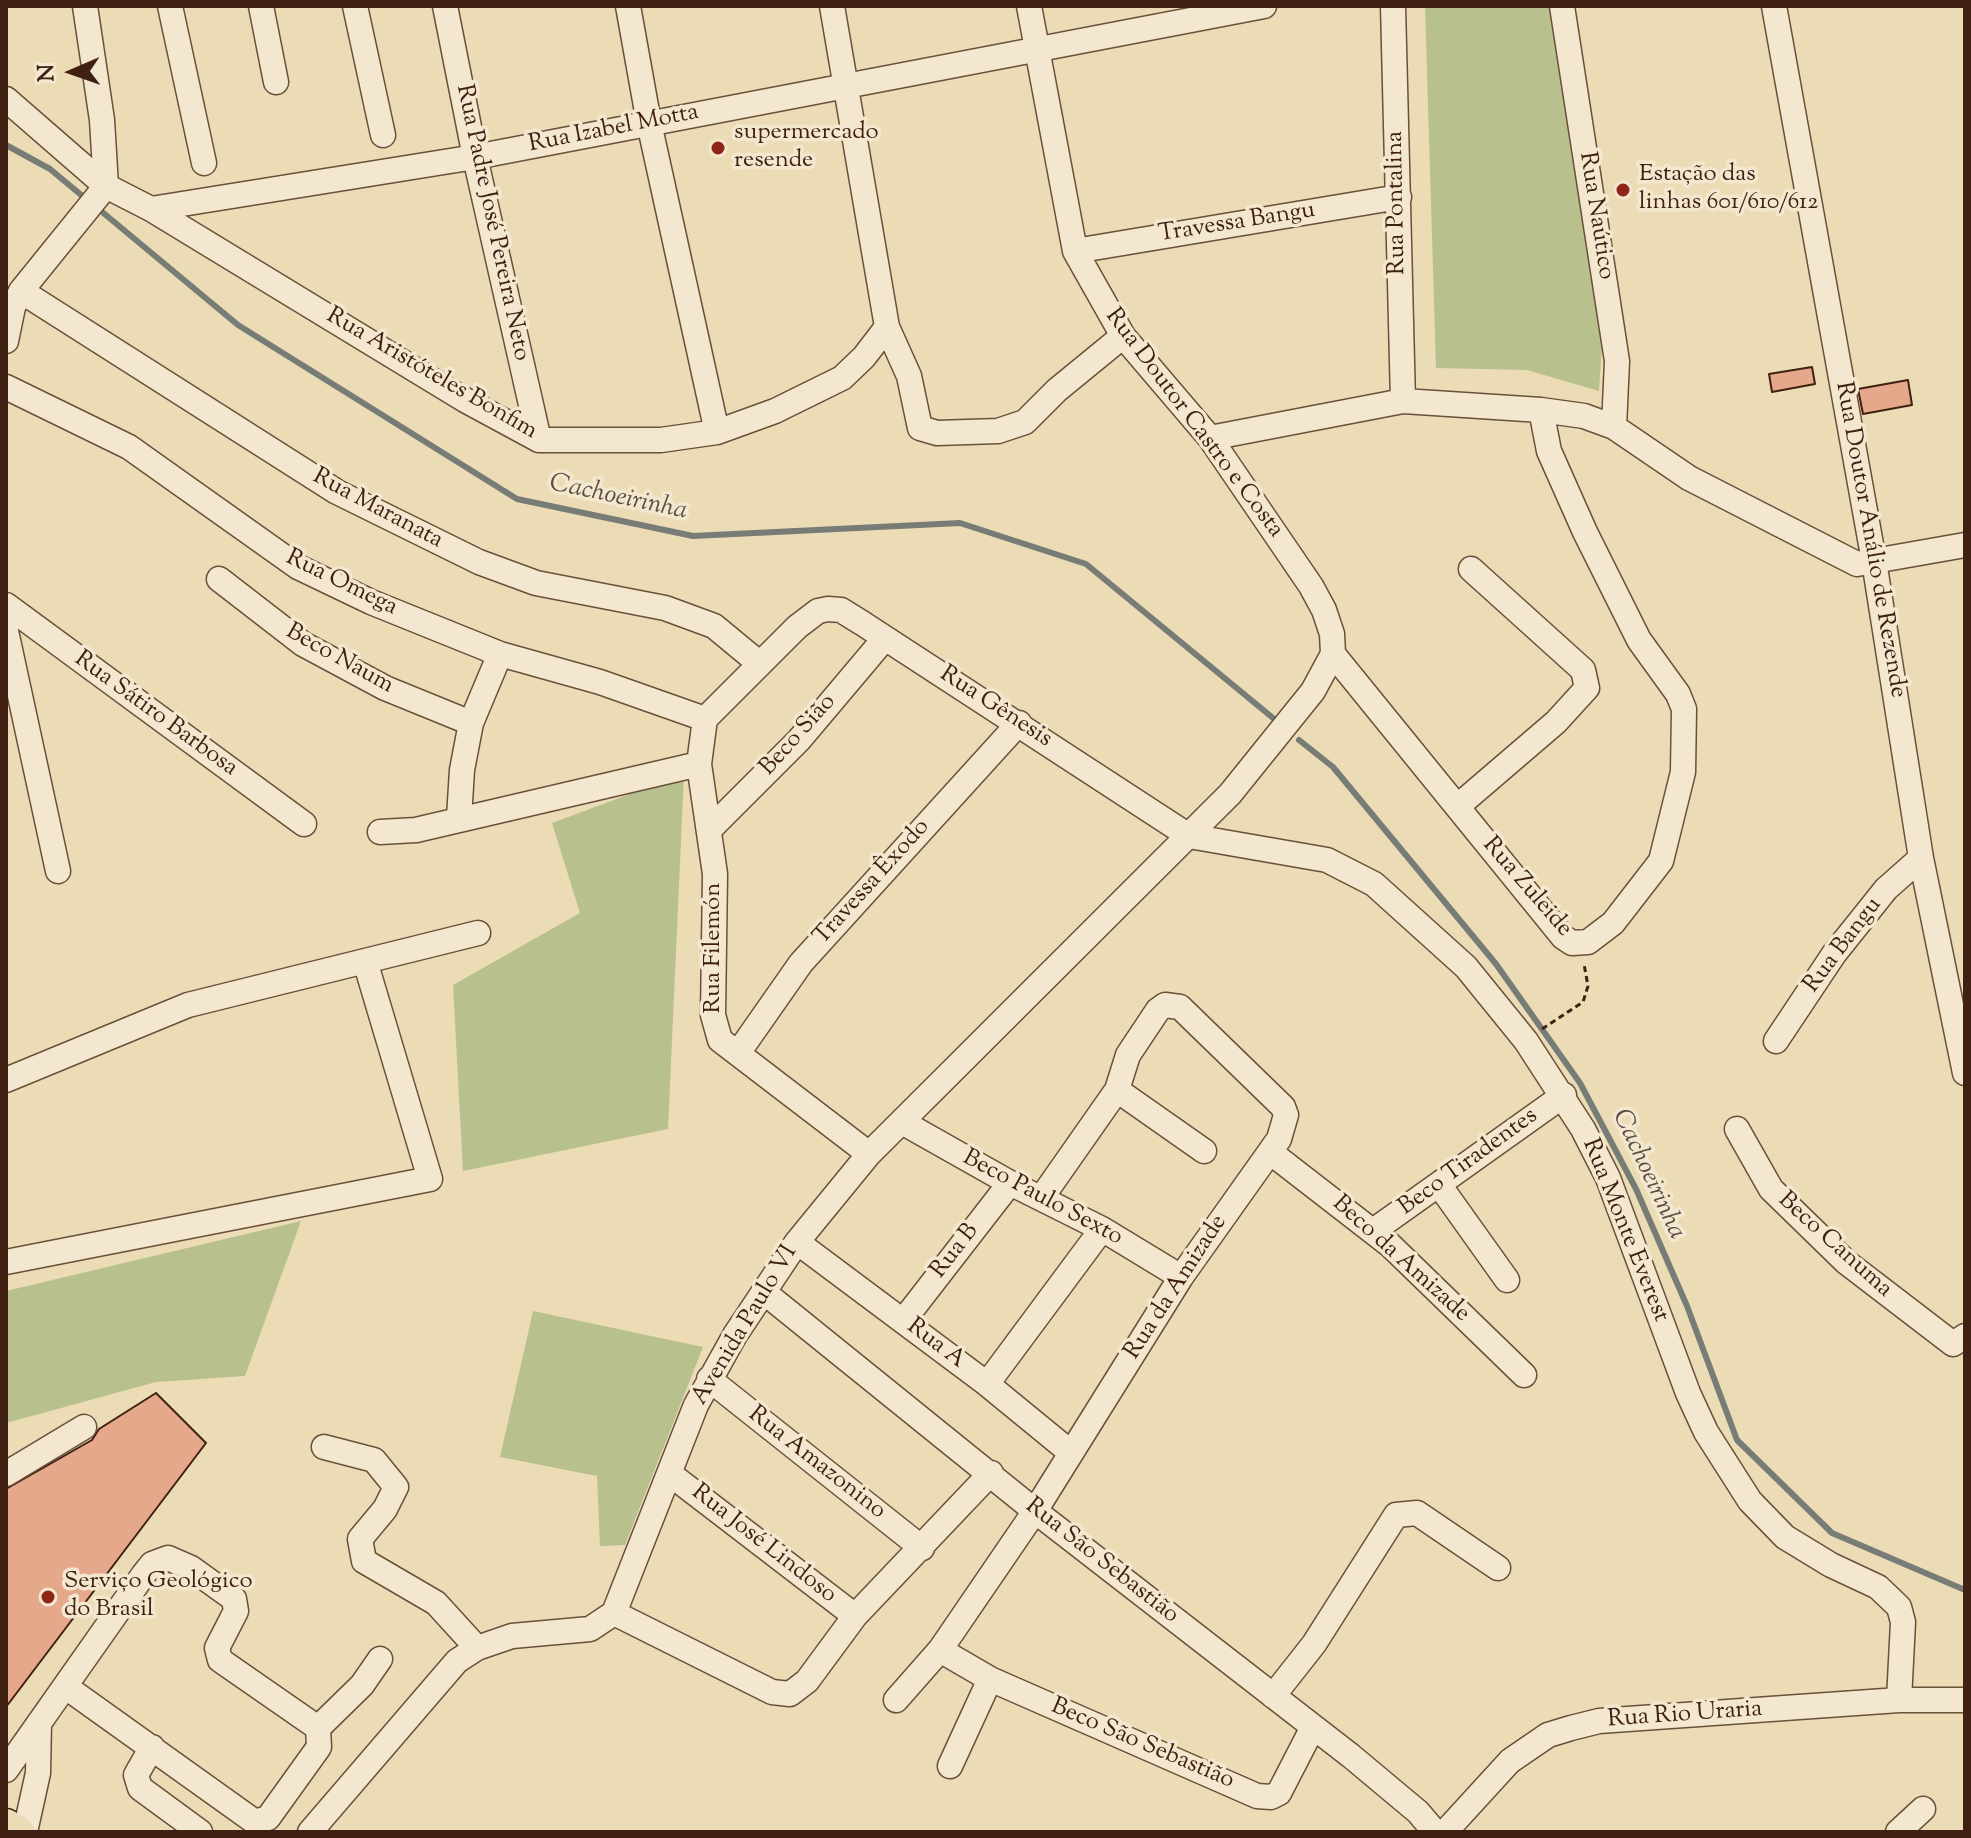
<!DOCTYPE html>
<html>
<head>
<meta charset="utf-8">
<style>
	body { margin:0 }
	#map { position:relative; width:1971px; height:1838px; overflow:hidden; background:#ecdcb5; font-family:"Sorts Mill Goudy",serif }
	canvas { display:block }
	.frame { position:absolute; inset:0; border:8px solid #3f2012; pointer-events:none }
	.north { position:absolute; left:32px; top:32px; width:80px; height:80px; -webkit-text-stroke:6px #f3e8cf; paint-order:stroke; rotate:268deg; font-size:22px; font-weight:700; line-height:32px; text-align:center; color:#3f2012 }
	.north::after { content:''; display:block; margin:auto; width:28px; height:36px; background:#3f2012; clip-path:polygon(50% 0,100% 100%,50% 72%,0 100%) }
</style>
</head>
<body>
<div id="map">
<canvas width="1971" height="1838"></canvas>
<div class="frame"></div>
<div class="north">N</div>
</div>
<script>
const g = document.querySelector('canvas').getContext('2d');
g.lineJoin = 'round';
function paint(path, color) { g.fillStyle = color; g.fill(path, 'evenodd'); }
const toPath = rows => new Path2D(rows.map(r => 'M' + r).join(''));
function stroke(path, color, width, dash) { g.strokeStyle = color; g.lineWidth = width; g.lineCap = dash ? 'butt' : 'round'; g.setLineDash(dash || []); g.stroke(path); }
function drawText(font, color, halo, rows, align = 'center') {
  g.font = font + ' "Sorts Mill Goudy",serif'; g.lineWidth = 7; g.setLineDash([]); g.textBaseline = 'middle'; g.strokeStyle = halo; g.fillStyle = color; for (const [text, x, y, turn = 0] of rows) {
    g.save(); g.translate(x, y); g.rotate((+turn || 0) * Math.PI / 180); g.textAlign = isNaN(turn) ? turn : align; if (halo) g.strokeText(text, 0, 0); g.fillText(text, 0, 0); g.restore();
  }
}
const green = toPath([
	[1425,6,1550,6,1602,344,1599,391,1527,370,1436,368],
	[684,774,668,1129,463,1171,453,985,580,913,552,823],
	[301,1221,245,1376,156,1382,6,1423,6,1291],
	[533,1311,703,1347,625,1545,600,1546,597,1476,500,1457]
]);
const stream = toPath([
	[6,145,50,169,86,199],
	[95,206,238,325,517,499,693,536,960,523,1086,564,1273,718],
	[1299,740,1333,767,1496,964,1580,1083,1636,1189,1687,1306,1737,1440,1832,1533,1965,1590]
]);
const building = toPath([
	[1812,367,1815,384,1772,392,1769,374,1812,367],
	[1908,380,1912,405,1863,414,1858,389,1908,380],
	[156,1393,206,1443,6,1707,6,1489,92,1440,99,1429,156,1393]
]);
const path = toPath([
	[1542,1029,1583,1002,1588,986,1584,964]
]);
const minor = toPath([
	[170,6,204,163],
	[261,6,276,82],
	[355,6,383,135],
	[445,6,475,157,539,440],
	[628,6,649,123,717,432],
	[832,6,887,327,909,376,920,428,937,433,998,431,1025,422,1057,390,1123,336],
	[1393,6,1403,401],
	[1562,6,1617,361,1614,427],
	[1774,6,1874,561,1921,858,1965,1073],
	[6,99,106,186,151,209,465,400,539,440,661,440,717,432,775,411,842,378,864,357,887,327],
	[151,209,475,157,1264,6],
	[1075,251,1399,197],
	[21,291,337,492,479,562,536,583,665,608,714,626,760,664],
	[6,341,13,307,21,291,106,186,102,120,85,6],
	[6,387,129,447,298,567,371,602,500,654,600,682,705,719],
	[1210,438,1403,401,1541,410,1584,416,1614,427,1689,478,1857,564,1965,545],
	[219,579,303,644,385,688,471,723],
	[6,605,304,824],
	[6,631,58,871],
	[1333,654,1563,937,1572,943,1588,942,1613,923,1661,861,1683,772,1684,709,1678,694,1639,640,1585,532,1549,451,1541,410],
	[1458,806,1556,722,1587,688,1583,670,1471,569],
	[459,818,462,770,471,723,500,654],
	[710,829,799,740,885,638],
	[380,832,416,830,699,764],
	[1776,1041,1834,954,1886,889,1921,858],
	[738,1053,801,963,1019,723],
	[6,1080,188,1005,478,933],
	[1117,1090,1204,1151],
	[902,1122,1010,1183,1102,1229,1181,1277],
	[1737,1129,1771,1189,1846,1262,1953,1344,1965,1336],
	[1270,1152,1390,1245,1524,1375],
	[869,1154,720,1040,713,1015,715,874,699,764,705,719,797,627,818,611,828,609,841,610,862,623,1189,836,1327,860,1374,884,1466,967,1526,1041,1583,1129,1608,1178,1688,1393,1706,1432,1750,1501,1785,1537,1831,1565,1878,1587,1899,1607,1903,1622,1899,1700],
	[1440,1186,1507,1280],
	[1373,1231,1564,1095],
	[797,1242,987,1384,1070,1452],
	[6,1262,430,1179,365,961],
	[765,1293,1035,1511,1351,1756,1418,1812,1435,1832],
	[903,1321,1010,1183],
	[709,1379,922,1548],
	[987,1384,1102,1229],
	[324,1447,374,1460,396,1487,385,1509,360,1539,364,1561,436,1603,477,1648],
	[6,1474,84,1427],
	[670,1474,855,1616],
	[614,1613,772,1692,790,1694,807,1681,855,1616,991,1473],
	[940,1650,990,1679,1257,1796,1271,1797,1279,1793,1313,1727],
	[1273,1696,1314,1644,1396,1515,1417,1513,1498,1568],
	[896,1700,940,1650,1035,1511,1181,1277,1279,1139,1286,1115,1283,1107,1180,1007,1165,1005,1158,1010,1128,1055,1117,1090,1042,1197],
	[318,1728,362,1685,380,1659],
	[152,1747,136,1775,140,1788,200,1832],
	[950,1766,990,1679],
	[6,1770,144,1574,152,1564,168,1558,191,1568,234,1599,236,1611,217,1648,220,1660,318,1728,319,1747,268,1818,255,1822,66,1687],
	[25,1832,38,1773,39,1723],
	[310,1832,457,1661,477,1648,512,1636,590,1629,614,1613,696,1405,735,1335,797,1242,869,1154,1230,794,1313,691,1333,654,1332,634,1324,610,1311,586,1210,438,1123,336,1075,251,1029,6],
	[1445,1832,1510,1761,1548,1735,1571,1728,1599,1721,1899,1700,1965,1700],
	[1898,1832,1923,1809]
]);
const major = toPath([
	[6,1825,18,1832]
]);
const markers = [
	[718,148,8,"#8f2418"],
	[1623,190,8,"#8f2418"],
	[48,1597,8,"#8f2418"]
];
const streetNames = [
	["Rua Izabel Motta",614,130,-11],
	["Rua Pontalina",1398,203,-91],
	["Rua Naútico",1595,216,81],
	["Rua Padre José Pereira Neto",491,223,78],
	["Travessa Bangu",1237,224,-9],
	["Rua Aristóteles Bonfim",431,375,30],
	["Rua Doutor Castro e Costa",1193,424,53],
	["Rua Maranata",377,510,28],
	["Rua Doutor Análio de Rezende",1869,540,80],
	["Rua Omega",341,584,26],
	["Beco Naum",339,660,29],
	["Rua Gênesis",995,708,33],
	["Rua Sátiro Barbosa",155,715,36],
	["Beco Sião",799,736,-48],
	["Travessa Êxodo",873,883,-48],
	["Rua Zuleide",1526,888,49],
	["Rua Bangu",1844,946,-53],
	["Rua Filemón",715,948,-90],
	["Beco Tiradentes",1469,1163,-36],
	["Beco Paulo Sexto",1042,1199,28],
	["Rua Monte Everest",1624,1231,68],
	["Beco Canuma",1834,1246,42],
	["Rua B",956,1252,-52],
	["Beco da Amizade",1400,1260,42],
	["Rua da Amizade",1177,1288,-57],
	["Avenida Paulo VI",746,1326,-59],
	["Rua A",935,1345,37],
	["Rua Amazonino",816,1464,38],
	["Rua José Lindoso",763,1545,38],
	["Rua São Sebastião",1101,1562,38],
	["Rua Rio Uraria",1685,1716,-4],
	["Beco São Sebastião",1142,1745,23]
];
const poiNames = [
	["supermercado",734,134],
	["resende",734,162],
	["Estação das",1639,176],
	["linhas 601/610/612",1639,204],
	["Serviço Geológico",64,1583],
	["do Brasil",64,1611]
];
const waterNames = [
	["Cachoeirinha",618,499,12],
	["Cachoeirinha",1647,1175,65]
];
paint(green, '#b8c08d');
stroke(stream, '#777c76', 6);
paint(building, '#e6a88a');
stroke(building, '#3f2012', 2);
stroke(minor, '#6a4f3b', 27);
stroke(major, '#3f2012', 35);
stroke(path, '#3f2012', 3, [6, 4]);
stroke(minor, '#f3e8cf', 24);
stroke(major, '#ecdcb5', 32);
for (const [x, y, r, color] of markers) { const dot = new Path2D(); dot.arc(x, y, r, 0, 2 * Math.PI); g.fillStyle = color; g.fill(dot); stroke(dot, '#f3e8cf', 3); }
drawText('24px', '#3f2012', '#f3e8cf', streetNames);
drawText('24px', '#3f2012', '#f3e8cf', poiNames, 'left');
drawText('italic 26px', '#5b4e44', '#f3e8cf', waterNames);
</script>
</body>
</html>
